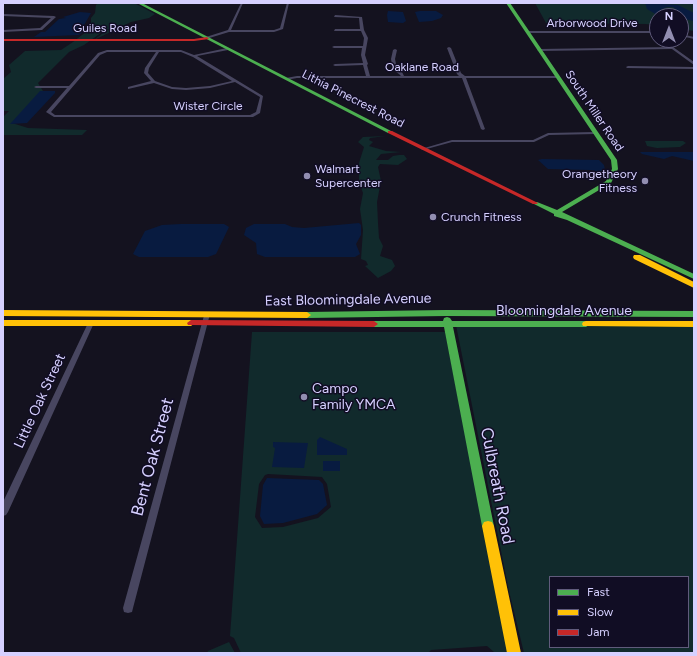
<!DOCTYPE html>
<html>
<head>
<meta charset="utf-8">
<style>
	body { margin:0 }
	#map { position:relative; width:697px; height:656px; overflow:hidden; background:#14121f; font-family:Figtree,sans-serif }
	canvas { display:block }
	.frame { position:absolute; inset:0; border:4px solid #d6d0ff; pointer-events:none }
	.legend { position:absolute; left:549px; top:576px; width:140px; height:72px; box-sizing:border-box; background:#110d24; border:1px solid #605b7c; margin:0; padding:5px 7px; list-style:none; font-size:12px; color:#d6d0ff }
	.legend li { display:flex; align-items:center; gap:8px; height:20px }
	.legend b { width:20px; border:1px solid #605b7c }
	.north { position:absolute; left:649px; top:8px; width:40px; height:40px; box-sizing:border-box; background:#110d24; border:1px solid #605b7c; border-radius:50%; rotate:0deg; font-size:11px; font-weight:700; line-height:16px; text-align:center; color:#d6d0ff }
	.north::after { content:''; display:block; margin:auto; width:14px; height:18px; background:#928eb1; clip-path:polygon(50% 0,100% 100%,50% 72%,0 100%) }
</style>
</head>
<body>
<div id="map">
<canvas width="697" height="656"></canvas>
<div class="frame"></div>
<ul class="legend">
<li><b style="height:5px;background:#4caf50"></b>Fast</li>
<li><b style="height:5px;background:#ffc107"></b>Slow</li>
<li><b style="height:5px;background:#c62828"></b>Jam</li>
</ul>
<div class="north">N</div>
</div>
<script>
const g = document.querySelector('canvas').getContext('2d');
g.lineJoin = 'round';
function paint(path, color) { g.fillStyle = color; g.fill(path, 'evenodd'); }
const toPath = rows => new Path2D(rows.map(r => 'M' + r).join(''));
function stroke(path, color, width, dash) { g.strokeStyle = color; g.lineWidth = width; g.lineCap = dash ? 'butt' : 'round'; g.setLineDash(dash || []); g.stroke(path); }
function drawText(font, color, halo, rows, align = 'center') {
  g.font = font + ' Figtree,sans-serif'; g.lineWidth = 3; g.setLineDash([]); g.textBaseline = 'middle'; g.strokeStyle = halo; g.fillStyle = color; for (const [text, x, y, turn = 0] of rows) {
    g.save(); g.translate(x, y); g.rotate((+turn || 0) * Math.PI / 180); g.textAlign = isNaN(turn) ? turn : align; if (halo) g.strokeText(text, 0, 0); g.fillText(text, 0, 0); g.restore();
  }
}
const green = toPath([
	[98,3,134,3,155,14,149,18,131,22,94,40,107,30,115,27,105,30,84,45,69,52,38,83,43,91,12,123,28,128,87,130,82,135,3,135,3,117,9,111,3,111,3,79,11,72,9,65,25,51,61,50,73,42,91,28,91,18,95,13,96,5],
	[535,3,694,3,694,31,681,29,681,16,657,16,657,25,645,24,546,23],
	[386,136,370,138,369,140,373,142,369,146,386,151,401,152,381,154,376,160,388,160,393,156,399,155,404,155,407,159,398,165,380,164,378,167,381,181,377,202,378,223,379,238,383,246,380,256,392,260,395,266,391,271,378,278,365,266,368,265,366,261,361,259,363,230,360,209,363,193,359,182,359,163,364,147,358,142,363,137],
	[645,141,683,141,686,143,680,147,657,148,647,146],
	[456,325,694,326,694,653,524,653,509,591],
	[550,577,688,577,688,647,550,647],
	[252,332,445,332,508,652,494,652,487,646,431,650,428,653,241,653,234,638,230,636],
	[268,474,322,477,327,484,331,507,318,518,283,527,262,528,255,517,259,484,265,475],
	[229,642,235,653,207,653,208,651]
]);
const water = toPath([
	[645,3,678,5,694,13,694,21,681,18,677,10,673,7,667,7,660,10,670,16,657,15,647,9],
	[388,11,403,12,406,21,403,23,388,22,387,15],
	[420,11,436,11,443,15,441,18,432,21,419,22,415,12],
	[80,12,91,13,83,27,85,30,79,35,34,37,41,32,45,32,59,19,66,18,63,17],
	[40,91,55,91,55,93,27,123,10,124],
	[640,152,694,152,694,161,672,156,664,159,642,154],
	[542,159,599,160,604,165,605,170,601,172,590,170,548,169,538,160],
	[359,223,361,225,361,235,356,244,360,254,355,257,265,257,257,254,256,243,244,235,246,228,254,224,285,224,292,227,304,228],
	[181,224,224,224,229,227,218,250,216,254,208,257,139,257,133,254,145,231,162,225],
	[320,437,347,449,347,455,317,455,317,440],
	[273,442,308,443,304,468,272,467,275,448,273,447],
	[323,461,340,461,340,471,323,471],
	[267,478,319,480,323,484,327,505,317,514,283,523,264,524,260,516,263,485]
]);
const street = toPath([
	[241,3,243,3,231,30,274,30,280,28,287,3,289,3,283,29,274,32,229,32,206,39,206,37,228,30,241,3],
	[3,14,54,16,56,17,42,30,3,32,3,30,40,28,51,18,3,16,3,14],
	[335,15,362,17,364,30,368,38,365,55,368,64,367,65,370,76,401,76,399,74,393,70,391,59,393,50,395,49,397,50,395,59,397,69,402,72,404,76,459,76,457,74,447,48,449,47,451,48,461,73,465,76,557,76,559,77,557,78,466,78,485,129,483,130,481,129,462,78,297,78,286,80,286,78,297,76,366,76,363,65,335,66,333,65,335,64,363,63,361,55,362,48,334,48,332,47,334,46,363,46,364,38,361,31,334,31,335,29,360,29,359,18,334,17,335,15],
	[527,31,657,31,657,33,526,33,527,31],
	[681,34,694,37,694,39,681,36,681,34],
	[673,47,694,62,694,65,672,49,539,51,537,50,539,49,673,47],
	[227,48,228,50,197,56,263,96,260,113,253,117,54,117,46,112,67,88,36,88,34,87,36,86,69,86,98,53,107,50,181,50,194,55,227,48],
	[107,52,156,52,145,68,144,73,151,81,128,87,128,89,154,83,172,89,186,90,210,88,235,82,260,97,256,112,250,115,55,115,51,112,100,55,107,52],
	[159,52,181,52,193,57,232,81,210,86,186,88,172,87,155,81,148,73,149,68,159,52],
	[628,66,694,67,694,69,627,68,626,67,628,66],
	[594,132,596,133,596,134,549,135,534,142,452,142,423,150,421,149,452,140,533,140,548,133,594,132],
	[205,312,209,312,210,314,133,608,132,612,128,613,124,612,123,608,205,312],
	[89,321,91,321,94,323,8,512,6,515,3,516,3,502,89,321]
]);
const fast = toPath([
	[137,3,142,3,393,132,388,133,137,3],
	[506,3,510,3,617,160,618,169,611,183,562,212,694,274,694,279,567,220,554,216,554,214,532,203,533,202,537,202,557,210,606,181,612,169,611,160,506,3],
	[446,310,694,311,694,317,446,316,307,318,303,315,307,312,446,310],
	[447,317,450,318,452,321,586,321,590,324,586,327,453,327,494,526,492,530,488,531,484,530,482,526,444,327,374,327,370,324,374,321,443,321,444,318,447,317]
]);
const slow = toPath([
	[634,255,640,255,694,282,694,288,634,259,633,257,634,255],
	[3,310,307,312,311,315,307,318,3,316,3,310],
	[3,320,191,320,195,323,191,326,3,326,3,320],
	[586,321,694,321,694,327,583,326,582,324,583,322,586,321],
	[488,521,492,522,494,526,521,653,507,653,482,526,484,522,488,521]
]);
const jam = toPath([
	[207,37,209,39,194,41,3,41,3,39,194,39,207,37],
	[388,131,392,131,538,203,537,204,533,204,388,133,388,131],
	[191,320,374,321,378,324,374,327,188,325,187,323,191,320]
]);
const markers = [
	[307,176,4,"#928eb1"],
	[645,181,4,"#928eb1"],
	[433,217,4,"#928eb1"],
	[304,397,4,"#928eb1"]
];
const farStreetnames = [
	["Arborwood Drive",592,23],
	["Guiles Road",105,28],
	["Oaklane Road",422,67],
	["Lithia Pinecrest Road",353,99,27],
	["Wister Circle",208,106],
	["South Miller Road",594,111,56]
];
const farPoinames = [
	["Walmart",315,169],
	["Supercenter",315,183],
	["Orangetheory",637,174,"right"],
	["Fitness",637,188,"right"],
	["Crunch Fitness",441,217]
];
const streetNames = [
	["East Bloomingdale Avenue",348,300,-1],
	["Bloomingdale Avenue",564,311],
	["Little Oak Street",40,401,-65]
];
const poiNames = [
	["Campo",312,389],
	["Family YMCA",312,405]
];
const nearStreetnames = [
	["Bent Oak Street",153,457,-75],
	["Culbreath Road",497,486,79]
];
paint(green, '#112a2c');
paint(water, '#081b40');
paint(street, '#484660');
paint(fast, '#4caf50');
paint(slow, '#ffc107');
paint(jam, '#c62828');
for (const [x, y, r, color] of markers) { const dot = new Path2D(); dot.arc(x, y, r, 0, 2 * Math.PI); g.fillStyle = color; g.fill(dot); stroke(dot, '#110d24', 1.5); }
drawText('12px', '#d6d0ff', '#110d24', farStreetnames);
drawText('12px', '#d6d0ff', '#110d24', farPoinames, 'left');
drawText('14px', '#d6d0ff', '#110d24', streetNames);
drawText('14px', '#d6d0ff', '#110d24', poiNames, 'left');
drawText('17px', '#d6d0ff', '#110d24', nearStreetnames);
</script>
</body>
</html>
